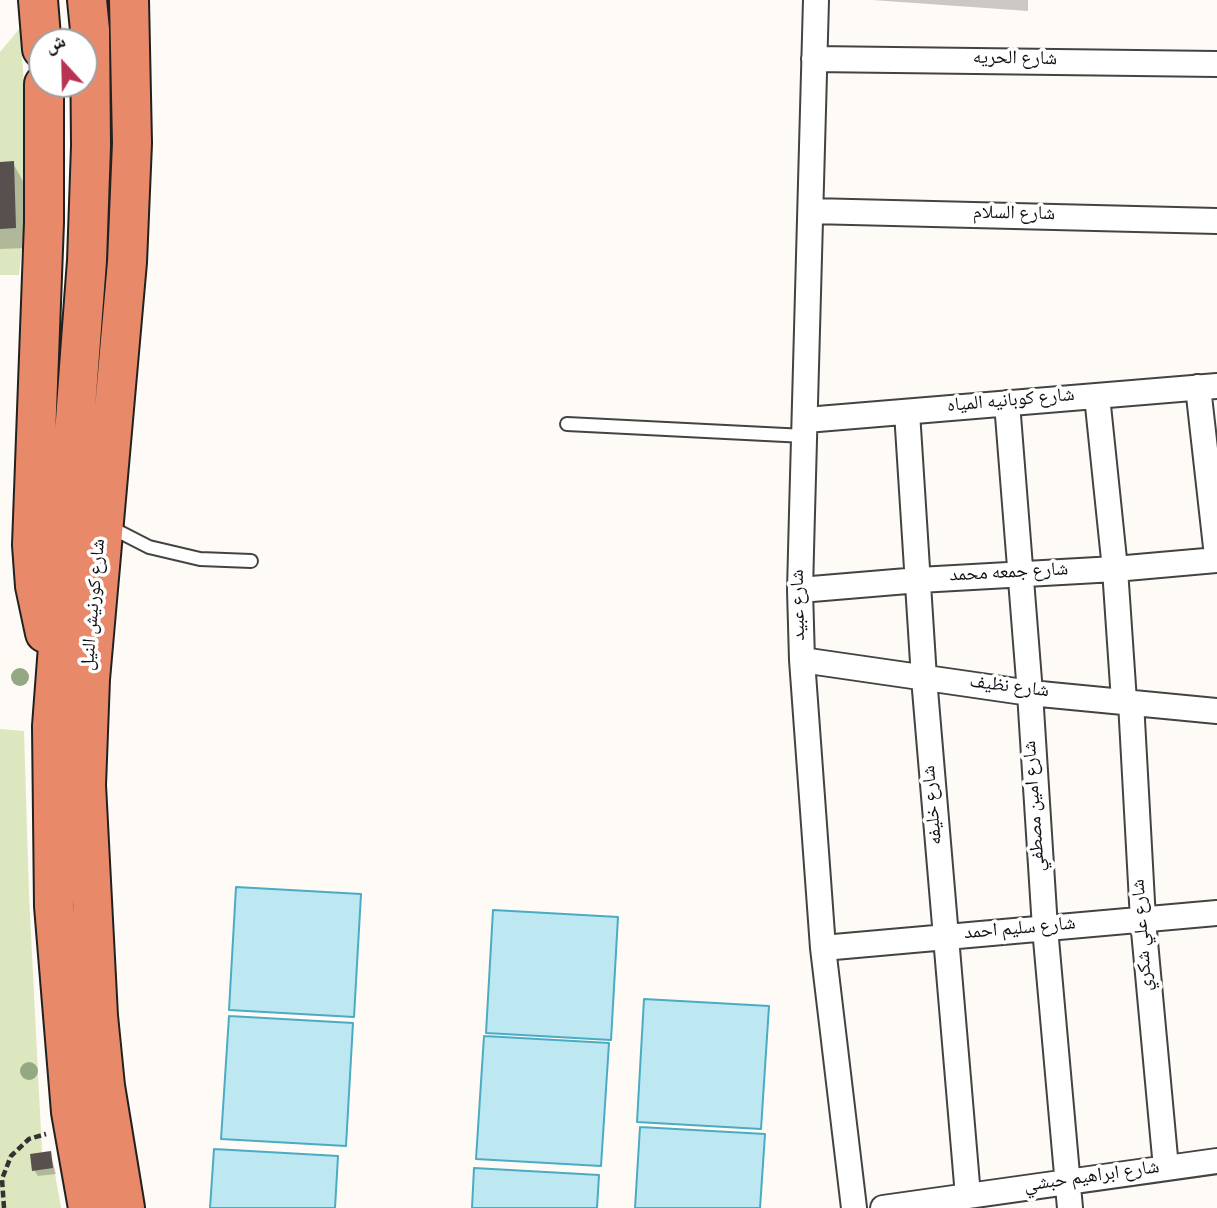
<!DOCTYPE html>
<html>
<head>
<meta charset="utf-8">
<style>
	body { margin:0 }
	#map { position:relative; width:1217px; height:1208px; overflow:hidden; background:#fefaf5; font-family:Georgia,"Noto Naskh Arabic",serif }
	canvas { display:block }
	.north { position:absolute; left:28px; top:28px; width:70px; height:70px; box-sizing:border-box; background:#fff; border:2px solid #9f9f9f; border-radius:50%; rotate:338deg; font-size:19px; font-weight:700; line-height:28px; text-align:center; color:#101010 }
	.north::after { content:''; display:block; margin:auto; width:24px; height:32px; background:#b63353; clip-path:polygon(50% 0,100% 100%,50% 72%,0 100%) }
</style>
</head>
<body>
<div id="map">
<canvas width="1217" height="1208"></canvas>
<div class="north">ش</div>
</div>
<script>
const g = document.querySelector('canvas').getContext('2d');
g.lineJoin = 'round';
function paint(path, color) { g.fillStyle = color; g.fill(path, 'evenodd'); }
const toPath = rows => new Path2D(rows.map(r => 'M' + r).join(''));
function stroke(path, color, width, dash) { g.strokeStyle = color; g.lineWidth = width; g.lineCap = dash ? 'butt' : 'round'; g.setLineDash(dash || []); g.stroke(path); }
function drawText(font, color, halo, rows, align = 'center') {
  g.font = font + ' Georgia,"Noto Naskh Arabic",serif'; g.lineWidth = 7; g.setLineDash([]); g.textBaseline = 'middle'; g.strokeStyle = halo; g.fillStyle = color; for (const [text, x, y, turn = 0] of rows) {
    g.save(); g.translate(x, y); g.rotate((+turn || 0) * Math.PI / 180); g.textAlign = isNaN(turn) ? turn : align; if (halo) g.strokeText(text, 0, 0); g.fillText(text, 0, 0); g.restore();
  }
}
const green = toPath([
	[20,28,27,127,24,226,19,275,0,275,0,52],
	[0,729,24,731,29,895,42,1152,51,1151,61,1208,0,1208]
]);
const water = toPath([
	[236,887,361,894,354,1017,229,1010,236,887],
	[493,910,618,917,611,1040,486,1033,493,910],
	[644,999,769,1006,761,1129,637,1122,644,999],
	[229,1016,353,1023,346,1146,221,1139,229,1016],
	[484,1036,609,1043,601,1166,476,1159,484,1036],
	[640,1127,765,1134,760,1208,635,1208,640,1127],
	[214,1149,338,1156,335,1208,210,1208,214,1149],
	[474,1168,599,1175,597,1208,472,1208,474,1168]
]);
const shadow = toPath([
	[872,0,1028,0,1028,11],
	[13,163,24,183,27,248,0,249,0,164],
	[50,1153,56,1174,38,1176,34,1170]
]);
const building = toPath([
	[14,161,16,228,0,229,0,162],
	[51,1151,53,1168,32,1171,30,1154]
]);
const path = toPath([
	[4,1208,2,1179,11,1156,29,1139,46,1134]
]);
const lane = toPath([
	[567,424,805,436],
	[110,527,149,547,200,559,251,561]
]);
const street = toPath([
	[816,0,802,513,800,590,802,660,823,948,854,1208],
	[814,59,1217,64],
	[811,211,1217,221],
	[1198,387,1217,556],
	[1097,396,1115,569,1124,701],
	[1007,403,1030,693,1045,928,1070,1208],
	[907,412,924,678,968,1196],
	[806,420,1217,386],
	[800,590,919,580,1115,569,1217,560],
	[802,660,1030,693,1217,711],
	[1131,702,1143,920,1166,1168],
	[823,948,1217,913],
	[883,1208,1217,1161]
]);
const highway = toPath([
	[38,0,42,49],
	[87,0,90,30,91,146,87,261,52,726,54,906,71,1112,88,1208],
	[44,84,44,222,32,545,35,586,45,633],
	[125,1208,105,1086,98,1016,86,785,90,679,127,262,132,143,129,0]
]);
const trees = [
	[20,677],
	[29,1071]
];
const streetNames = [
	["شارع الحريه",1015,61,1],
	["شارع السلام",1014,216,1],
	["شارع كوبانيه المياه",1011,403,-5],
	["شارع جمعه محمد",1009,575,-3],
	["شارع كورنيش النيل",96,605,-85],
	["شارع عبيد",801,605,-91],
	["شارع نظيف",1009,689,7],
	["شارع خليفه",935,805,-95],
	["شارع امين مصطفي",1037,806,-94],
	["شارع سليم احمد",1020,931,-5],
	["شارع علي شكري",1145,935,-94],
	["شارع ابراهيم حبشي",1092,1179,-8]
];
paint(green, '#dce7c0');
paint(water, '#bde8f2');
stroke(water, '#4aabc3', 2);
paint(shadow, '#0003');
paint(building, '#58504e');
stroke(lane, '#434343', 16);
stroke(street, '#434343', 28);
stroke(highway, '#212121', 42);
stroke(path, '#323232', 4.5, [7, 3.5]);
stroke(lane, '#fff', 12);
stroke(street, '#fff', 24);
stroke(highway, '#e88a69', 38);
g.fillStyle = '#94a883';
for (const [x, y] of trees) { g.beginPath(); g.arc(x, y, 9, 0, 2 * Math.PI); g.fill(); }
drawText('19px', '#101010', '#fff', streetNames);
</script>
</body>
</html>
